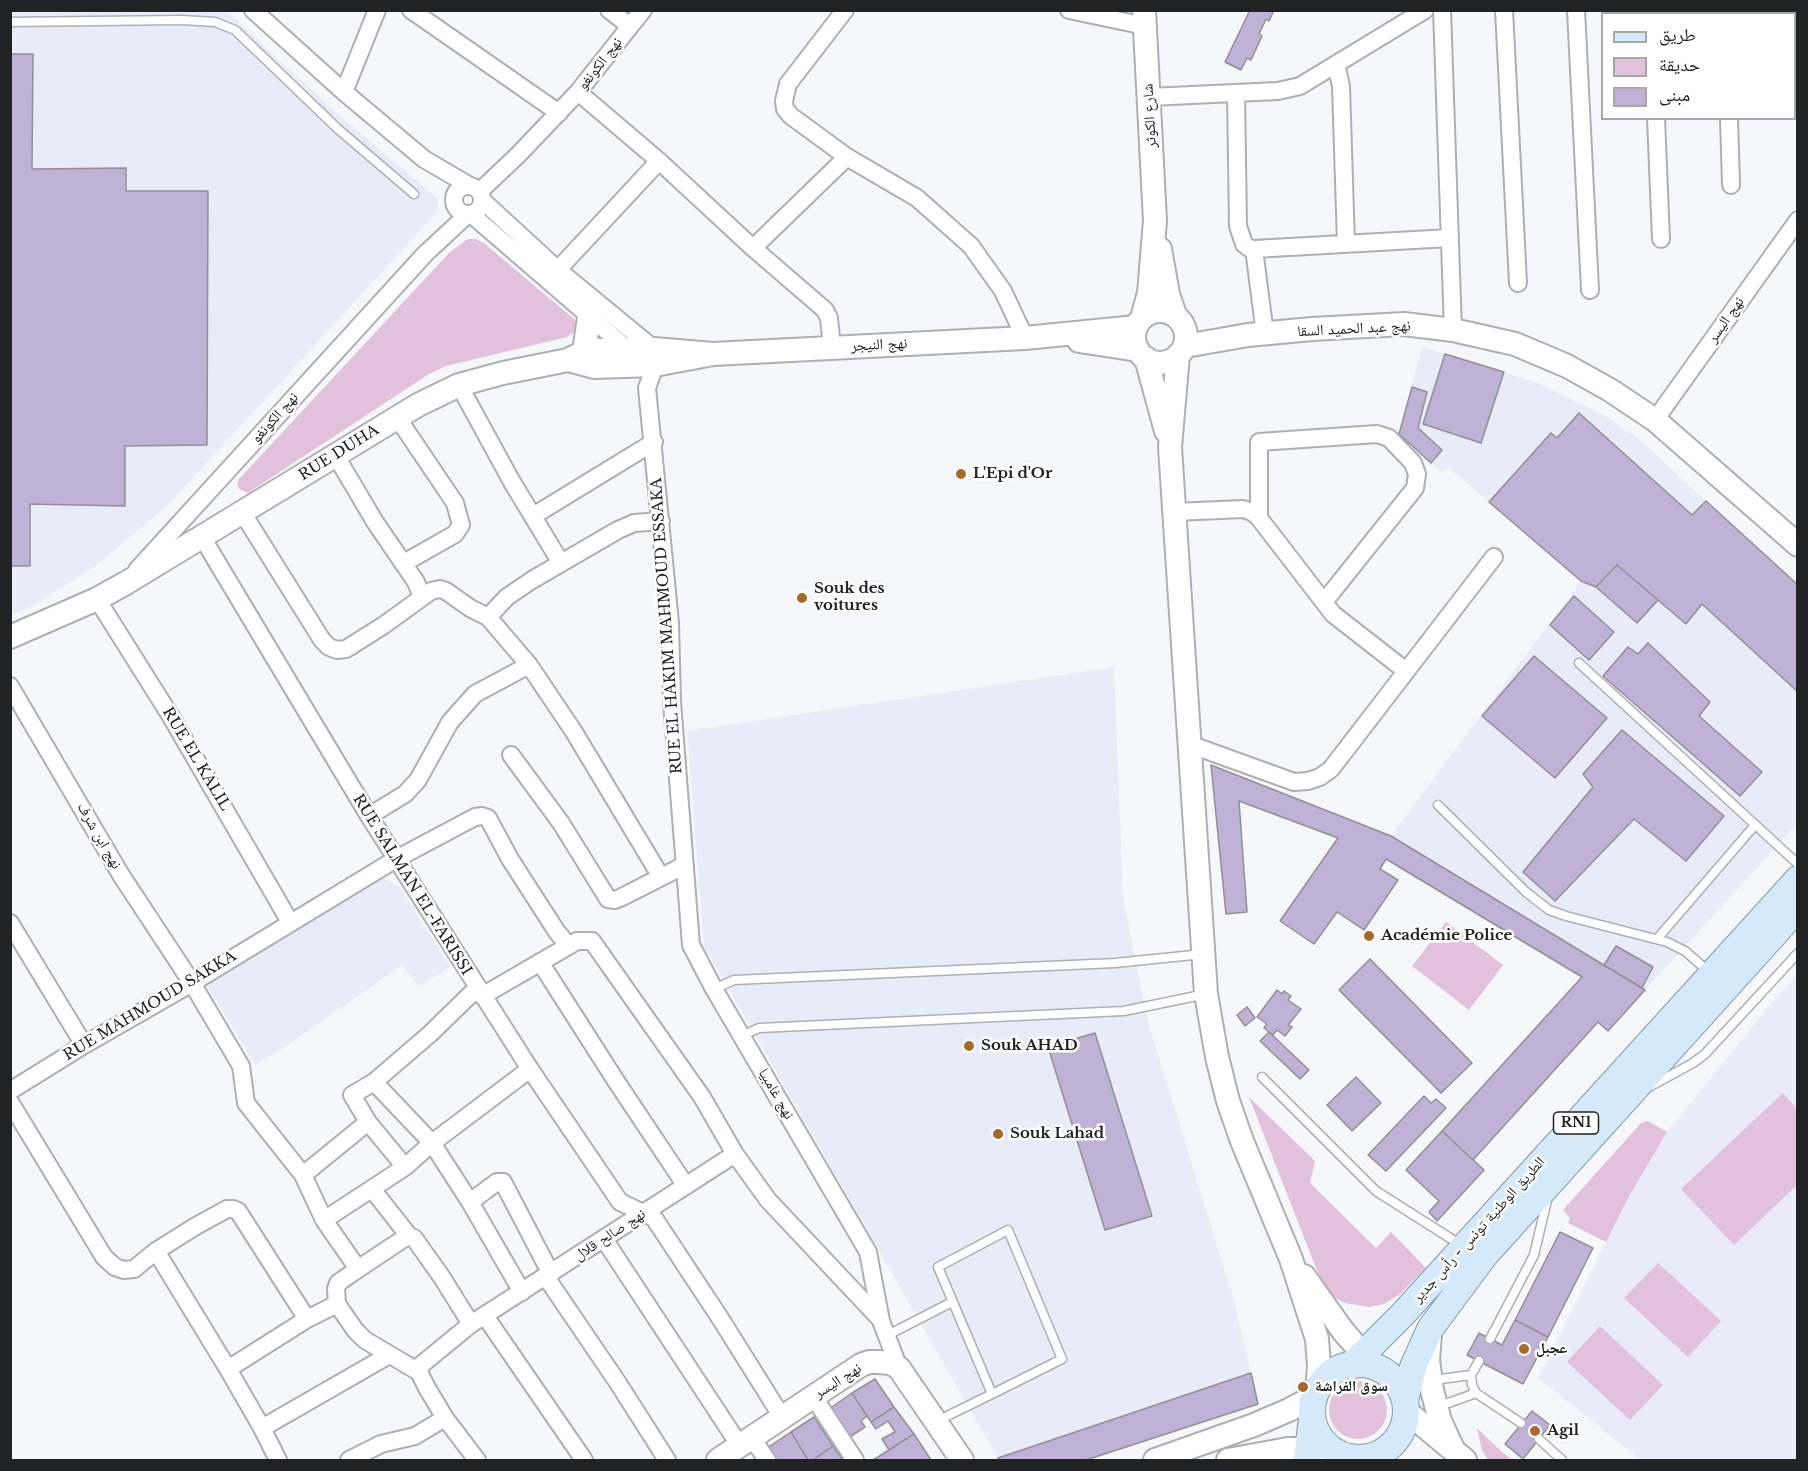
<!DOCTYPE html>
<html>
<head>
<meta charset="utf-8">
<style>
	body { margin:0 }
	#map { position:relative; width:1808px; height:1471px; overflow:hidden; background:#f6f7fb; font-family:"Libre Baskerville","Noto Naskh Arabic",serif }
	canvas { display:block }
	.frame { position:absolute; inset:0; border:12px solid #212223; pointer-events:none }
	.legend { position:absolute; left:1601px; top:12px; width:195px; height:108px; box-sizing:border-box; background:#fff; border:2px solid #a6a7a7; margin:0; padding:8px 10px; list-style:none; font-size:18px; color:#212223 }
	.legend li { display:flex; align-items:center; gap:12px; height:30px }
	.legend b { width:30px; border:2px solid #a6a7a7 }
</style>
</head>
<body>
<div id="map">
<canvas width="1808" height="1471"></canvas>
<div class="frame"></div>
<ul class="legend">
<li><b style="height:8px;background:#d4e9f9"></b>طريق</li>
<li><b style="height:16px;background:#e1c1db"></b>حديقة</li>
<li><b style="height:16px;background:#c0b2d7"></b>مبنى</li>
</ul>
</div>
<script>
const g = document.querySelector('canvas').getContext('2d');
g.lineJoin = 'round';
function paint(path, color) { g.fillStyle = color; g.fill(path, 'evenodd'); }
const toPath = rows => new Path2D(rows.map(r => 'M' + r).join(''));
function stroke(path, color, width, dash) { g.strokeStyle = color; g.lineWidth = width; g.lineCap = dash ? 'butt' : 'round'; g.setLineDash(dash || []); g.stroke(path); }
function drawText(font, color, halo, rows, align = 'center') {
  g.font = font + ' "Libre Baskerville","Noto Naskh Arabic",serif'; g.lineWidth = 5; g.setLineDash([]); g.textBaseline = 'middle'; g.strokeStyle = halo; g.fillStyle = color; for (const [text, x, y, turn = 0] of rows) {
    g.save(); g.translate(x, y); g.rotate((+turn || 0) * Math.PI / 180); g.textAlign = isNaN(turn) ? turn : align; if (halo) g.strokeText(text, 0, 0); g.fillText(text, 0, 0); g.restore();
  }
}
const built = toPath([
	[11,11,227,11,338,114,438,199,438,211,167,506,93,568,34,605,11,615],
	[1422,347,1538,383,1609,418,1641,441,1797,585,1797,824,1645,990,1391,836,1581,581,1448,467,1442,473,1399,434],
	[1114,667,1123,898,1147,1019,1234,1301,1258,1404,1086,1460,999,1460,704,946,687,731],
	[378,877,399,886,450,967,419,987,402,965,279,1051,255,1065,205,982],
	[1797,975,1797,1460,1641,1460,1538,1378,1628,1198,1667,1132,1775,999]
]);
const green = toPath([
	[468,239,476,239,485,244,574,319,577,330,567,337,446,366,429,374,254,489,248,493,239,489,237,484,239,479,450,252],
	[1446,922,1503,965,1469,1010,1412,966],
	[1783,1093,1797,1109,1797,1185,1734,1245,1681,1189],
	[1249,1097,1315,1161,1310,1183,1376,1248,1391,1232,1426,1268,1400,1294,1384,1304,1369,1307,1345,1303,1335,1298,1326,1288,1318,1273],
	[1648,1121,1667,1132,1628,1198,1606,1242,1568,1223,1570,1218,1563,1210,1641,1123],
	[1658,1263,1721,1321,1688,1357,1624,1298],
	[1600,1326,1663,1385,1630,1420,1567,1362],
	'1329 1410a29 29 0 1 1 58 0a29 29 0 1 1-58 0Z',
	[1477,1428,1502,1452,1512,1460,1488,1460,1482,1450]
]);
const building = toPath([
	[1250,10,1274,10,1269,21,1266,19,1259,34,1262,36,1251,60,1247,58,1241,70,1225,62,1250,10],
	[10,54,33,54,32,169,126,168,126,191,208,191,207,445,125,446,125,506,30,504,30,566,10,566,10,54],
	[1445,354,1504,372,1481,443,1423,424,1445,354],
	[1412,387,1427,392,1418,428,1442,450,1431,463,1399,434,1412,387],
	[1579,413,1692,515,1706,501,1798,585,1798,692,1702,604,1686,624,1617,565,1596,587,1581,581,1489,502,1551,433,1557,438,1579,413],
	[1617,565,1658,600,1637,623,1596,587,1617,565],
	[1574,596,1614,632,1589,660,1550,625,1574,596],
	[1648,643,1710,702,1699,716,1762,772,1740,796,1603,676,1628,647,1638,654,1648,643],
	[1534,656,1607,718,1555,778,1482,716,1534,656],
	[1622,730,1724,816,1686,861,1634,819,1555,901,1523,872,1593,787,1583,774,1622,730],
	[1211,765,1391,836,1645,990,1608,1031,1598,1022,1473,1160,1442,1131,1582,977,1386,859,1380,869,1398,880,1364,930,1337,912,1314,944,1280,921,1338,838,1239,801,1247,912,1226,914,1211,765],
	[1616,946,1653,967,1642,988,1604,965,1616,946],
	[1370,959,1472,1063,1441,1093,1339,990,1370,959],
	[1277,990,1282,994,1284,991,1291,996,1288,1000,1301,1009,1288,1025,1292,1027,1285,1036,1277,1030,1273,1035,1264,1028,1267,1024,1257,1017,1277,990],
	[1247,1007,1255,1018,1245,1026,1237,1015,1247,1007],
	[1269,1032,1309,1070,1300,1079,1260,1041,1269,1032],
	[1095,1033,1152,1216,1105,1230,1048,1047,1095,1033],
	[1356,1077,1381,1103,1352,1131,1327,1105,1356,1077],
	[1424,1096,1431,1103,1436,1099,1446,1108,1386,1171,1368,1155,1424,1096],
	[1442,1131,1484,1170,1437,1221,1429,1212,1439,1201,1406,1170,1442,1131],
	[1560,1232,1593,1248,1548,1337,1515,1320,1560,1232],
	[1515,1320,1548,1337,1523,1384,1467,1355,1479,1333,1502,1345,1515,1320],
	[1251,1373,1258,1404,1086,1460,999,1460,998,1458,1251,1373],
	[875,1379,894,1407,871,1422,852,1393,875,1379],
	[852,1393,867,1416,861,1421,865,1427,848,1438,829,1409,852,1393],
	[894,1407,914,1434,889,1450,882,1439,895,1432,888,1421,876,1429,871,1422,894,1407],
	[1532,1411,1550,1425,1523,1459,1505,1444,1532,1411],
	[814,1417,833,1446,813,1460,808,1460,791,1432,814,1417],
	[791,1432,808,1460,775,1460,767,1448,791,1432],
	[914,1434,931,1460,873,1460,889,1450,914,1434],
	[833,1446,843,1460,813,1460,833,1446]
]);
const lane = toPath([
	[10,22,182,20,215,22,235,30,338,129,414,194],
	[1579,663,1798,864],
	[1438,805,1526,892,1549,910,1566,916,1667,942,1685,951,1709,972],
	[1657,939,1755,825],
	[714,989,734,980,1115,963,1203,954],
	[742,1036,759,1028,1124,1011,1206,994],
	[1262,1077,1376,1191,1461,1245],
	[1649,1087,1693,1063,1705,1054,1798,953],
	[886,1336,952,1302],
	[1490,1339,1534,1255,1548,1196],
	[1479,1361,1471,1375,1472,1385,1476,1393,1521,1423],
	[1433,1380,1471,1375],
	[1437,1407,1476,1393],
	[937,1421,992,1394,1062,1359,1008,1230,938,1267,992,1394],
	[1539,1439,1562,1460]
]);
const street = toPath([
	[253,10,344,92,424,159,470,186],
	[411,10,559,113],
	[609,10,630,26],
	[845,10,788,84,784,101,785,109,791,116,847,157,917,198,971,246,1003,291,1025,338],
	[1069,10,1145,26],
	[1442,10,1453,330],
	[1504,10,1518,283],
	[1576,10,1590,290],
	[1651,10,1651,14],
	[1717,10,1728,14],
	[1794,55,1798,57],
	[1336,64,1341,86,1346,244],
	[344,92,377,10],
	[578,92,659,161,753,248,825,310,829,318,832,348],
	[1236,94,1238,226,1244,244,1249,248,1254,249],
	[1149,97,1278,91,1300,86,1425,10],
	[1656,118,1661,239],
	[1729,118,1731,185],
	'454 200a14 14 0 1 1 28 0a14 14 0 1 1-28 0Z',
	[480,191,518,155,578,92,643,10],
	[483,201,558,270,654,349,655,365,647,388,670,623,672,702,691,945,714,989,868,1252,881,1321,899,1368],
	[472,215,632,353],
	[753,248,847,157],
	[552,276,659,161],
	[1265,334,1254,249,1450,238],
	[459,385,512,482,561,563],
	[397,417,455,503,461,525,455,534,404,563],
	[1655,420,1798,220],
	[336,456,375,522,416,582,422,597],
	[242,512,322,640,329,647,337,650,346,649,384,625,431,591,440,589,446,591,470,608,488,617,529,665,574,732,661,877],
	[1174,512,1243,509,1252,512,1259,518,1333,614,1406,671],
	[533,516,654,442],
	[1259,518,1259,442,1377,434,1389,438,1413,463,1417,474,1415,488,1324,602],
	[202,537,369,816,530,1069,620,1202,654,1218,720,1318,782,1417],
	[137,570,425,254,467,215],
	[97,599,170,715,290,922],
	[488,617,507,597,532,580,618,530,634,523,661,521],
	[10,686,121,875,192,983,241,1066,246,1103,303,1175,324,1220,358,1269,338,1283,336,1289,337,1304,355,1330,365,1340,419,1372],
	[1189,744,1294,782,1308,781,1320,777,1331,769,1494,557],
	[511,755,561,823,608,899,615,900,622,897,685,865],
	[369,816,405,794,418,780,450,722,475,694,529,665],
	[10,923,84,1045],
	[540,962,616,1081,686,1186],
	[482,996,577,941,592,941,702,1097,735,1154,768,1200,881,1320],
	[374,1082,432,1143,470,1202,497,1182,503,1182,551,1274],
	[10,1091,84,1045,192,983,396,859,475,817,482,816,488,818,510,859,557,932,569,946],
	[10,1102,104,1257,115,1267,124,1270,134,1269,156,1251,196,1226,227,1209,233,1209,238,1211,307,1319],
	[405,1167,368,1122,352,1095,374,1082,431,1033,477,988],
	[303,1175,368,1122],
	[372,1189,409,1236],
	[470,1202,522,1292],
	[324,1220,405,1167,432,1143,530,1069],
	[604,1239,740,1446],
	[156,1251,228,1369,262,1428,278,1460],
	[358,1269,403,1239,409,1236,414,1238,441,1276,471,1324],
	[546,1277,618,1383,667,1460],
	[485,1316,584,1460],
	[228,1369,307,1319,337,1304],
	[813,1396,855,1460],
	[262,1428,389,1355],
	[752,1438,767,1460],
	[349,1460,381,1444,415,1436,445,1418],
	[477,1460,445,1418,427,1388,419,1372,421,1365,471,1324,735,1154]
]);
const secondary = toPath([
	[1160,249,1168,294,1175,315],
	'1134 337a26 26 0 1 1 52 0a26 26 0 1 1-52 0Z',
	[1142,318,1149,293,1155,221,1144,10],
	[1079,341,1138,350],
	[1185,346,1248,335,1312,329,1404,324,1453,330,1515,344,1567,366,1610,390,1655,420,1798,545],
	[584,352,589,317],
	[1178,355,1170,447,1206,994,1217,1057,1228,1101,1242,1141,1291,1259,1317,1339,1319,1366,1317,1391],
	[1146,358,1166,431],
	[568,360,594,367,655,365,713,354,1025,338,1136,327],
	[10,637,97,599,126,583,418,405,459,385,503,373,568,360,584,352,595,350,654,349,713,354],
	[1304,1276,1343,1331,1363,1354,1380,1370],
	[1430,1335,1428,1360,1432,1390,1440,1421,1453,1449],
	[1406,1411,1465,1460],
	[1353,1458,1360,1460],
	[718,1460,861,1365,869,1362,878,1362,890,1363,899,1368,962,1460],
	[1155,1460,1254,1425,1289,1410,1315,1396],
	[1228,1460,1288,1449,1309,1449,1338,1453]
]);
const primary = toPath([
	'1312 1411a47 47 0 1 1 94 0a47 47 0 1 1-94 0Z',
	[1351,1366,1403,1314,1798,879],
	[1405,1401,1413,1367,1430,1329,1485,1255,1798,908],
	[1307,1460,1312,1418]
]);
const markers = [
	[961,474,6,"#a56a2c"],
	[802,598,6,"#a56a2c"],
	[1369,936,6,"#a56a2c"],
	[969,1046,6,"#a56a2c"],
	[998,1134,6,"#a56a2c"],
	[1524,1349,6,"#a56a2c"],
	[1303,1387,6,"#a56a2c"],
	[1535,1431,6,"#a56a2c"]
];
const shields = [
	[1576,1123,45]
];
const shieldNames = [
	["RN1",1576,1123]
];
const streetNames = [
	["نهج الكونغو",600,64,-52],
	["شارع الكوثر",1150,116,-93],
	["نهج اليسر",1726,320,-55],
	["نهج عبد الحميد السقا",1354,329,-3],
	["نهج النيجر",879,345,-3],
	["نهج الكونغو",275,418,-48],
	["RUE DUHA",339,453,-32],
	["RUE EL HAKIM MAHMOUD ESSAKA",667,626,-94],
	["RUE EL KALIL",196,759,59],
	["نهج ابن شرف",99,836,60],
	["RUE SALMAN EL-FARISSI",412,885,58],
	["RUE MAHMOUD SAKKA",150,1006,-31],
	["نهج غامبيا",776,1094,60],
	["الطريق الوطنية تونس - رأس جدير",1479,1230,-48],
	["نهج صالح قلال",610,1235,-33],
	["نهج اليسر",838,1381,-32]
];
const poiNames = [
	["L'Epi d'Or",973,474],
	["Souk des",814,589],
	["voitures",814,606],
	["Académie Police",1381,936],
	["Souk AHAD",981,1046],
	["Souk Lahad",1010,1134],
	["عجبل",1536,1349],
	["سوق الفراشة",1315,1387],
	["Agil",1547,1431]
];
paint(built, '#e9ecf8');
paint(green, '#e1c1db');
paint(building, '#c0b2d7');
stroke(building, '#918f93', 1.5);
stroke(lane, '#adafb3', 11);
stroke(street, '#adafb3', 20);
stroke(secondary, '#adafb3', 26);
stroke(primary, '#839aac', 28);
stroke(lane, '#fff', 8);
stroke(street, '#fff', 16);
stroke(secondary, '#fff', 22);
stroke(primary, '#d4e9f9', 26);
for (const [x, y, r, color] of markers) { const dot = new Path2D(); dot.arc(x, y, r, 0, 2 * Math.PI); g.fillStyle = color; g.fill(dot); stroke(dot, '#fff', 2); }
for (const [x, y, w] of shields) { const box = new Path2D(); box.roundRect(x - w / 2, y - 11, w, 22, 4.5); g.fillStyle = '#fff'; g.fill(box); stroke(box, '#212223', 1.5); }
drawText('bold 14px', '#212223', null, shieldNames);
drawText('15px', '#212223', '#fff', streetNames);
drawText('bold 15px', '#212223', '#fff', poiNames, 'left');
</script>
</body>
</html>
